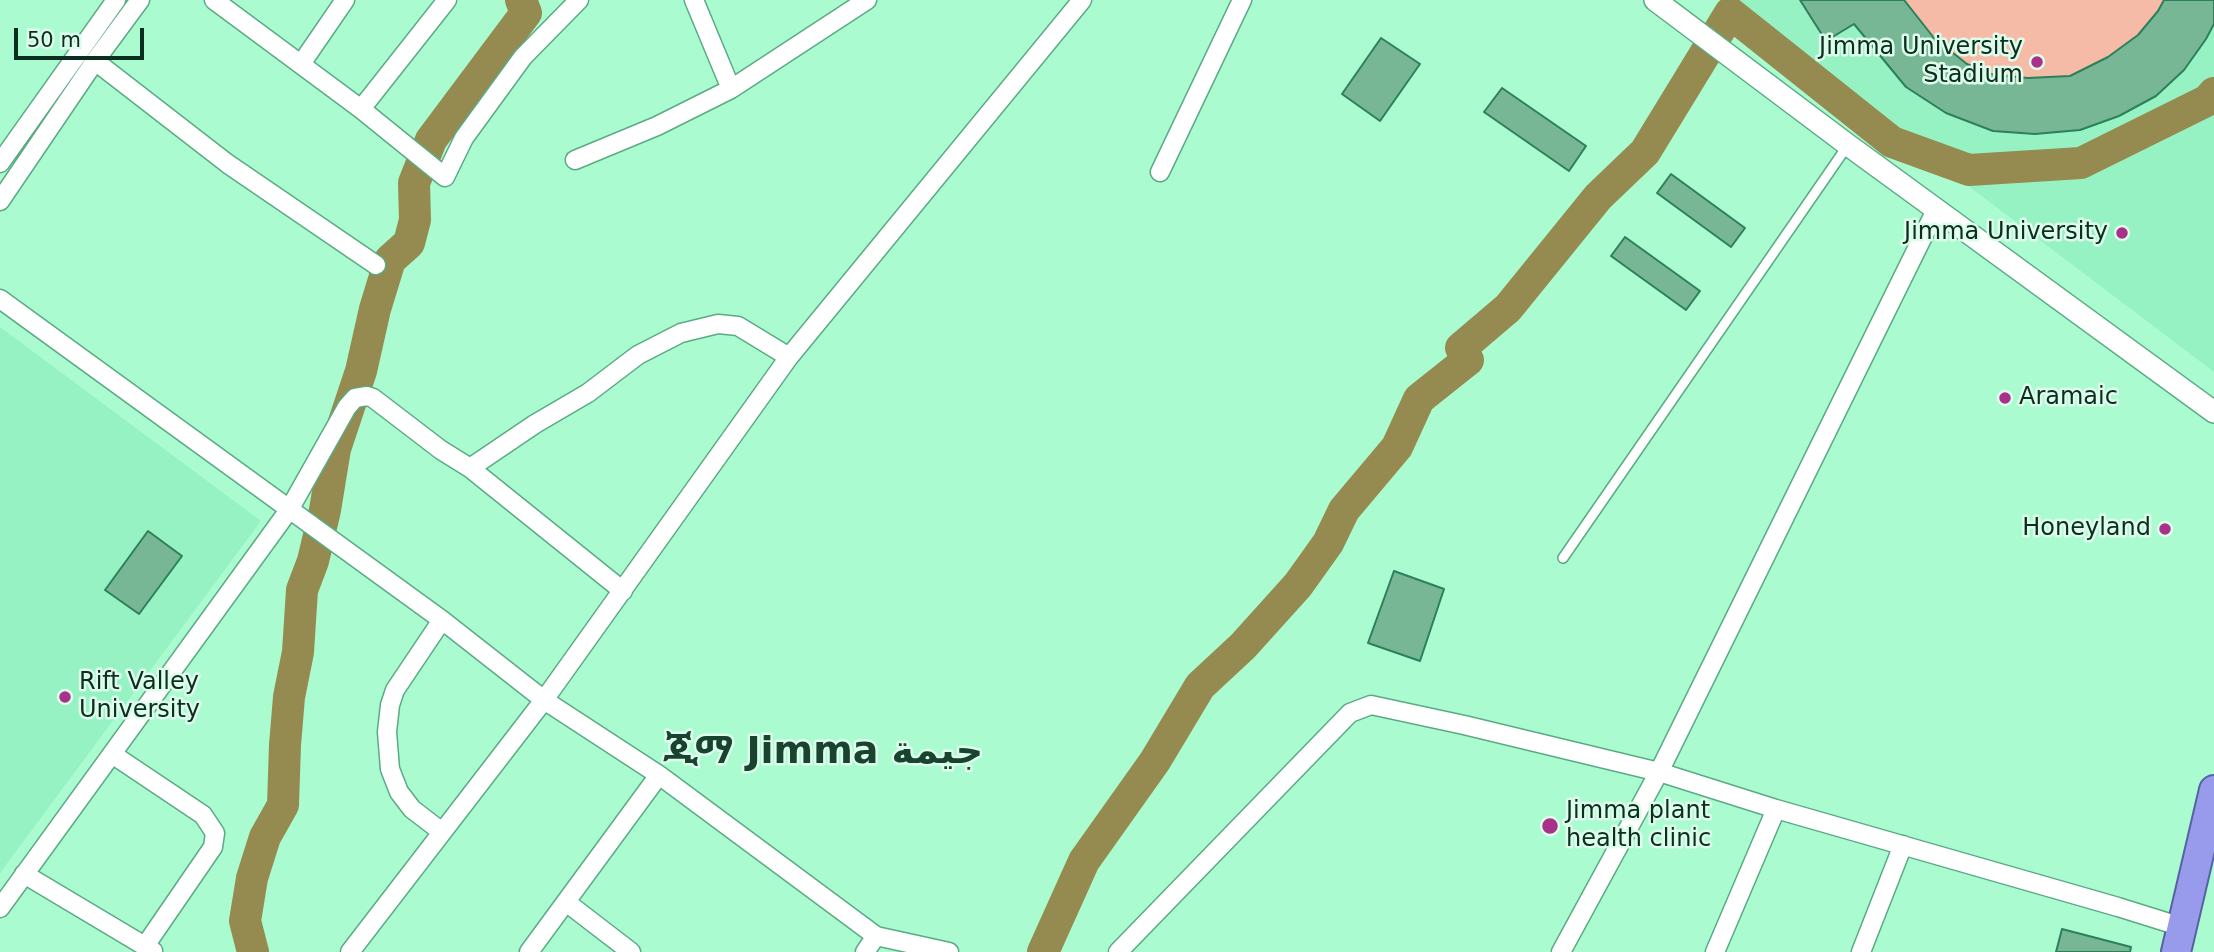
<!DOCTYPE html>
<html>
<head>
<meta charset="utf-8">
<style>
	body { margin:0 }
	#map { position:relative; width:2214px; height:952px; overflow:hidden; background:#aafcd0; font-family:"DejaVu Sans",sans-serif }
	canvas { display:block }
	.scale { position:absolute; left:14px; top:28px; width:130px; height:32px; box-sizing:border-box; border:4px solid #0b2e1e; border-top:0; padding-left:9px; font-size:21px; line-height:24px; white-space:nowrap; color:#0b2e1e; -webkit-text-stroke:5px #ddfceb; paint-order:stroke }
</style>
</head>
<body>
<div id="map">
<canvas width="2214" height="952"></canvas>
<div class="scale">50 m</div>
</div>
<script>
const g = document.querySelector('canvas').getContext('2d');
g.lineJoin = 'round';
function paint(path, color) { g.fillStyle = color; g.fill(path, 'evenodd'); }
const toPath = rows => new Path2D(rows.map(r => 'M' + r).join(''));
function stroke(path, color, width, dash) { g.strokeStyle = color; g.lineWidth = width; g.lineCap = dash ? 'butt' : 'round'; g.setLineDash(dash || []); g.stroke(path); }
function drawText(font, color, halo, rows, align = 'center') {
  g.font = font + ' "DejaVu Sans","Noto Sans Arabic","Noto Sans Ethiopic",sans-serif'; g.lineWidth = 5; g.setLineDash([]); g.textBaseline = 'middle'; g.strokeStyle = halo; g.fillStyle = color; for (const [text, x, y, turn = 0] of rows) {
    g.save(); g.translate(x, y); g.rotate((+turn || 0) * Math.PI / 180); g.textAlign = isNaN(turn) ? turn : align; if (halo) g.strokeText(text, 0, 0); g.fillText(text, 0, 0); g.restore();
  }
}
const built = toPath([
	[1727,0,2214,0,2214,372,1847,94],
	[0,327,261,521,0,873]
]);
const green = toPath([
	[1800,0,2214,0,2214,24,2206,39,2184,70,2156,96,2119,116,2080,130,2035,134,1993,131,1946,113,1906,87,1855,24,1826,41]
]);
const river = toPath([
	[253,952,245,921,252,878,265,837,283,805,285,745,289,697,298,652,302,590,313,561,325,510,335,449,361,371,375,309,390,260,409,243,415,220,414,183,431,140,526,13,521,0],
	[1043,952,1084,861,1155,761,1200,686,1243,646,1298,585,1328,543,1344,510,1397,447,1419,399,1468,360,1461,348,1508,308,1598,197,1645,152,1730,13,1892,142,1969,170,2081,163,2208,100,2214,93]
]);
const building = toPath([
	[1800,0,1904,0,1934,38,1967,64,1994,75,2028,78,2070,76,2108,57,2138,35,2158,11,2164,0,2214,0,2214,24,2206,39,2184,70,2156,96,2119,116,2080,130,2035,134,1993,131,1946,113,1906,87,1854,24,1826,41,1800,0],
	[1381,38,1420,64,1380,121,1342,94,1381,38],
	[1502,88,1586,146,1569,171,1484,112,1502,88],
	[1671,174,1745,228,1731,247,1657,193,1671,174],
	[1625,237,1700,291,1686,310,1611,256,1625,237],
	[148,531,182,556,139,614,105,590,148,531],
	[1394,571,1444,589,1420,661,1368,643,1394,571],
	[2062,929,2131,947,2130,952,2056,952,2062,929]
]);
const service = toPath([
	[1563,558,1848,145]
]);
const minor = toPath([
	[214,0,361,109,445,177,464,138,523,57,579,0],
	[694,0,731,89],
	[95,61,228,164,376,265],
	[301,64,345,0],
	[361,109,447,0],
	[575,160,657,126,731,89,867,0],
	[0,163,116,0],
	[1160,172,1242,0],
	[0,201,95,61,140,0],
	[0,299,442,620,544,700,659,775,876,936,949,952],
	[470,468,535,424,588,393,638,355,681,333,718,324,738,326,789,357],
	[112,754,203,815,215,833,213,847,145,946],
	[442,832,412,809,399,792,390,769,387,732,390,705,395,690,442,620],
	[24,874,153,951],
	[566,902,631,952],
	[0,908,289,510,347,407,355,398,367,396,373,398,441,450,470,468,623,591],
	[350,952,544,700,789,357,1082,0],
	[529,952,659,775],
	[865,952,876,936],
	[1118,952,1350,713,1371,705,1464,725,1659,772,1776,809,2118,907,2182,927],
	[1561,952,1659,772,1936,210],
	[1715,952,1776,809],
	[1861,952,1903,845]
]);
const tertiary = toPath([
	[1655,0,1848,145,2214,412]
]);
const trunk = toPath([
	[2176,952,2214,790]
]);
const markers = [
	[2037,62,7,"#a83289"],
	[2122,233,7,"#a83289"],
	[2005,398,7,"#a83289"],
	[2165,529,7,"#a83289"],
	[65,697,7,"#a83289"],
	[1550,826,9,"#a83289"]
];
const poiNames = [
	["Jimma University",2023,48],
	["Stadium",2023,76],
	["Jimma University",2108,233],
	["Aramaic",2019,398,"left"],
	["Honeyland",2151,529],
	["Rift Valley",79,683,"left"],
	["University",79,711,"left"],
	["Jimma plant",1566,812,"left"],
	["health clinic",1566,840,"left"]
];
const townNames = [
	["ጂማ Jimma جيمة",823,753]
];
paint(built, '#96f2c2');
paint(green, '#f6bba6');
stroke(river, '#958b50', 32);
paint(building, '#78b796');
stroke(building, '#2c805a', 2);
stroke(service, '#5aab83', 12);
stroke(minor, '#5aab83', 21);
stroke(tertiary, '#5aab83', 24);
stroke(trunk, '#5663a1', 32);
stroke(service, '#fff', 9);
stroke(minor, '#fff', 18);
stroke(tertiary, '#fff', 21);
stroke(trunk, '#989aec', 28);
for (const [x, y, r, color] of markers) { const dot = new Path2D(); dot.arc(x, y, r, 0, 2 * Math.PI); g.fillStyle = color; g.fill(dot); stroke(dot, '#ddfceb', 2.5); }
drawText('24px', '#0b2e1e', '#ddfceb', poiNames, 'right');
drawText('bold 38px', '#18432f', '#ddfceb', townNames);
</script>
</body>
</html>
